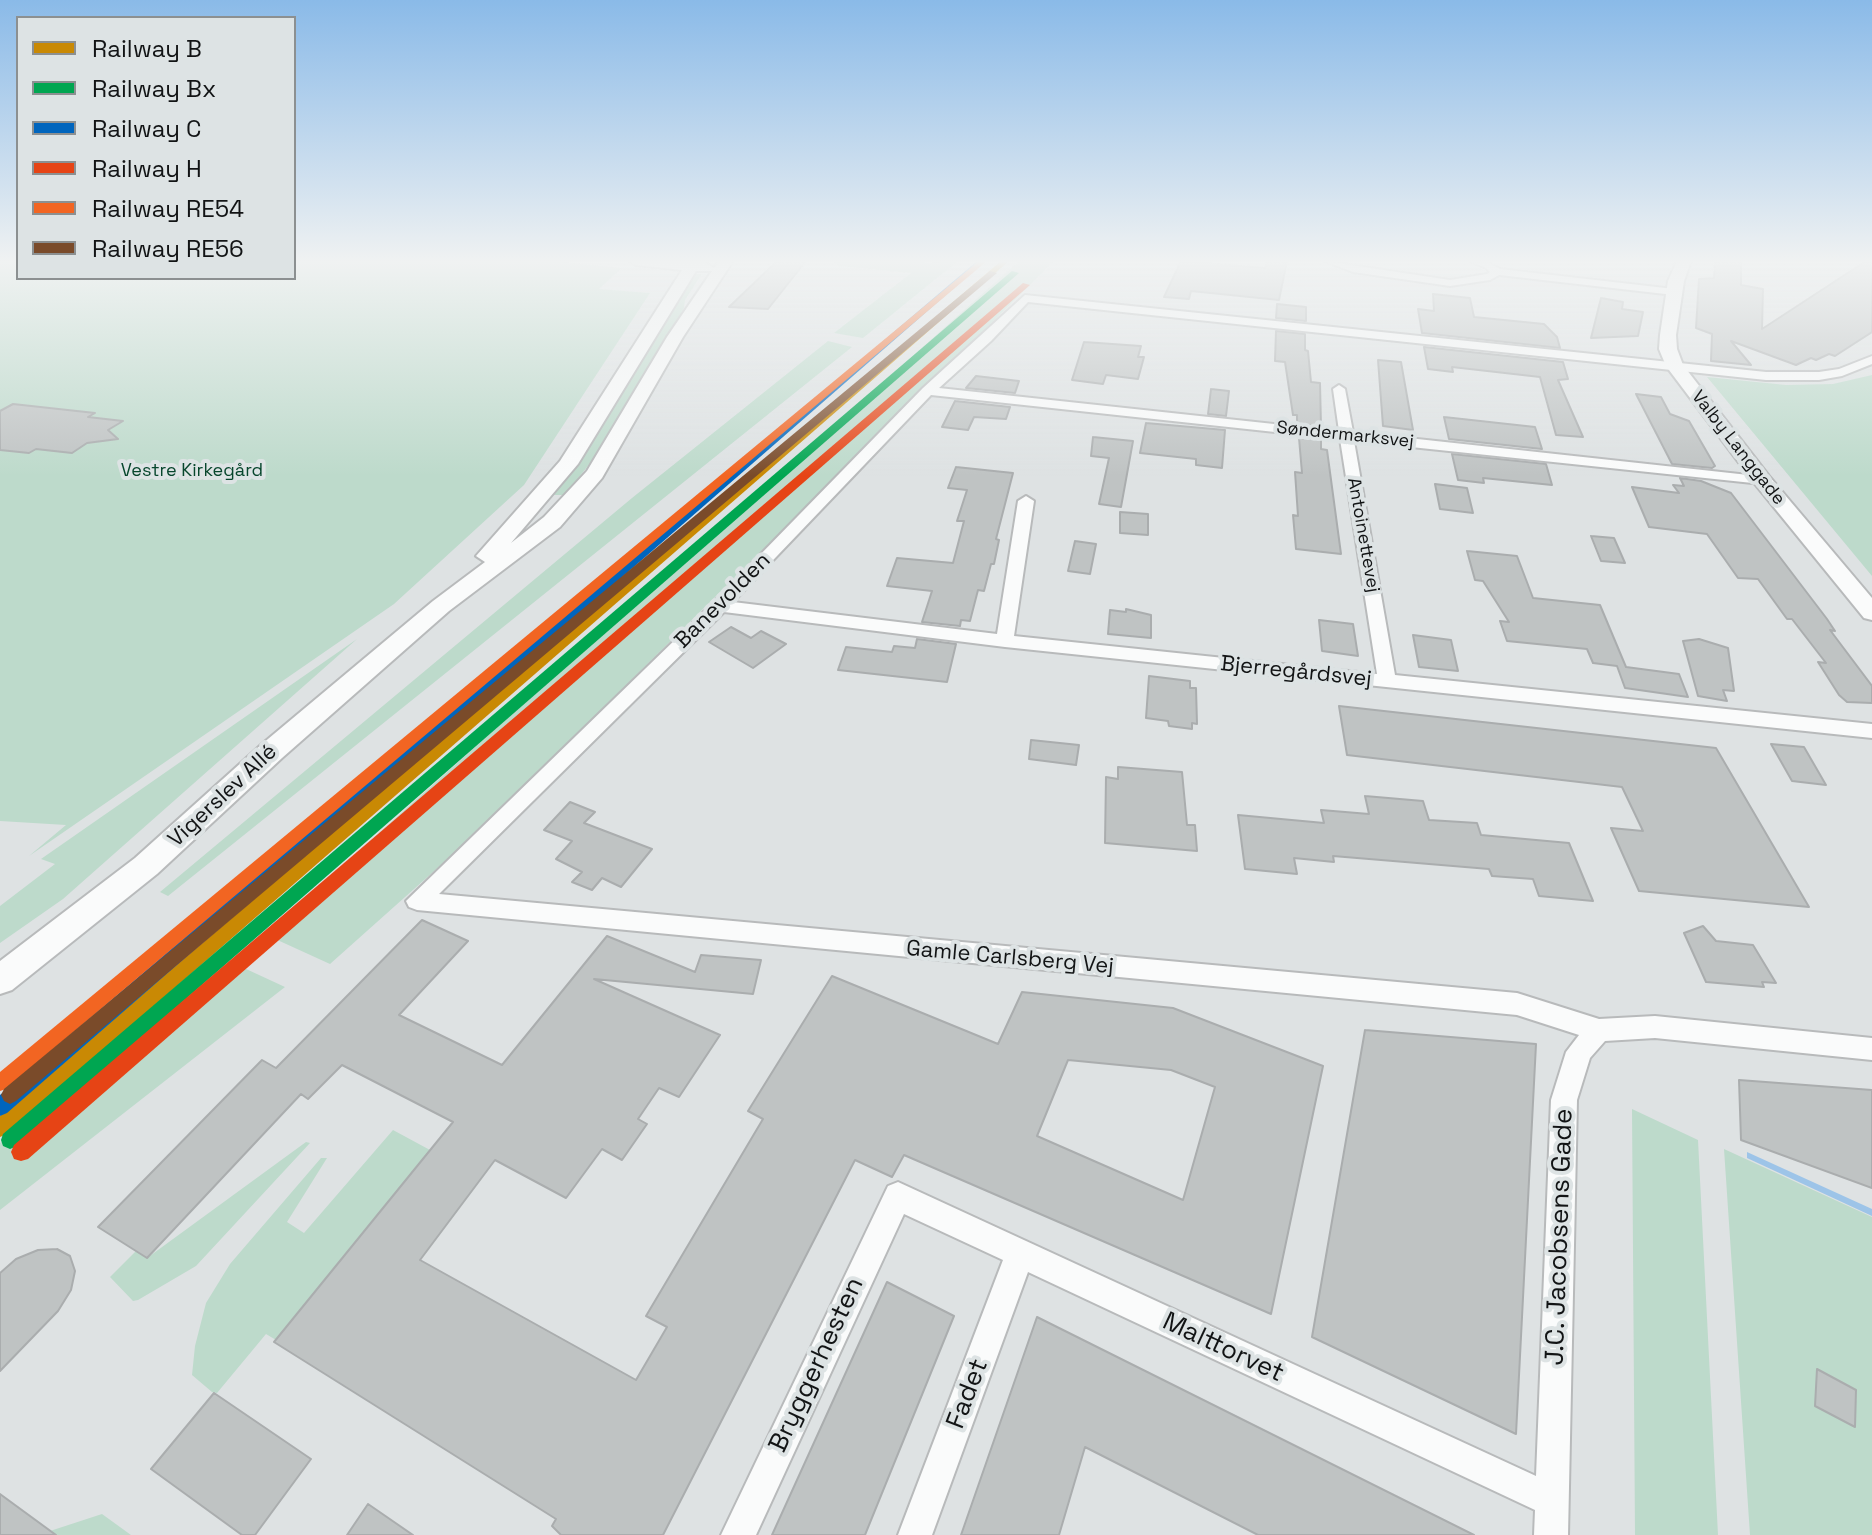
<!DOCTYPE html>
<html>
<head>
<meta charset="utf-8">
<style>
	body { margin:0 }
	#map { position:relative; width:1872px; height:1535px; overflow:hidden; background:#dee2e3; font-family:"Space Grotesk",sans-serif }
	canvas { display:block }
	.legend { position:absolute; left:16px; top:16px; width:280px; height:264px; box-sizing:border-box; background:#dde3e4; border:2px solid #8c9091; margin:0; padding:10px 14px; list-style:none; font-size:24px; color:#121415 }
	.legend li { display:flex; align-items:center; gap:16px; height:40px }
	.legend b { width:40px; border:2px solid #8c9091 }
</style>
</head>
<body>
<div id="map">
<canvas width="1872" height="1535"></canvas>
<ul class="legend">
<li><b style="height:10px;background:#c98904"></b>Railway B</li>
<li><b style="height:10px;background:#00a651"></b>Railway Bx</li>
<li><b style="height:10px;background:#0065bd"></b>Railway C</li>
<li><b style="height:10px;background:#e64415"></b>Railway H</li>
<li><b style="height:10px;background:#f26522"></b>Railway RE54</li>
<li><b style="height:10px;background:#7a4b2a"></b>Railway RE56</li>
</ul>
</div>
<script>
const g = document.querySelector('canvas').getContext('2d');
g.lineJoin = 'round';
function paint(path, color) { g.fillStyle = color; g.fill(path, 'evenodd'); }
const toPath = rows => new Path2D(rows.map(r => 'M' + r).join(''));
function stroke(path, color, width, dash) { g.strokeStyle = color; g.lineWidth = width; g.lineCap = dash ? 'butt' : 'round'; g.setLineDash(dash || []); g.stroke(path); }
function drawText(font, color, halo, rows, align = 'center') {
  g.font = font + ' "Space Grotesk",sans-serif'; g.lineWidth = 8; g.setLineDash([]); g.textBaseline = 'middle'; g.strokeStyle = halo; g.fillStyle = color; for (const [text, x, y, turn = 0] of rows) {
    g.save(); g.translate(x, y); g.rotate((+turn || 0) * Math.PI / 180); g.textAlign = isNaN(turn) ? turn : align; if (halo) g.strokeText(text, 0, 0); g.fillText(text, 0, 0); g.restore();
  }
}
const green = toPath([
	[0,261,18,261,18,278,294,278,294,261,553,261,622,268,599,289,650,293,524,485,394,604,29,856,66,825,0,821],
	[832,261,925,261,925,263,958,261,863,338,834,333,911,273,839,266],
	[1019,261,1054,261,479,831,330,964,273,938,276,925],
	[693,274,702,274,685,300,684,308,670,334,598,453,565,495,554,495],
	[828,341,852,347,168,896,160,892,632,498],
	[1872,375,1872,576,1707,377,1786,385,1833,384],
	[357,639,63,899,0,943,0,906,55,864,41,859],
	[218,956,285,987,0,1210,0,1143],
	[1632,1109,1698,1140,1718,1535,1635,1535],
	[393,1130,430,1150,276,1340,266,1334,217,1393,212,1392,192,1375,195,1346,206,1303,230,1264,321,1158,327,1158,287,1222,304,1233],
	[306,1142,310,1143,196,1266,138,1300,133,1301,110,1277,136,1251,147,1258],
	[1724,1149,1872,1217,1872,1535,1750,1535],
	[102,1514,131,1535,46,1535,50,1531]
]);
const water = toPath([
	[1747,1152,1872,1209,1872,1216,1747,1158]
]);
const building = toPath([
	[777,261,806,261,768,309,729,307,777,261],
	[1181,261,1265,268,1267,261,1287,261,1279,300,1191,291,1189,299,1164,297,1181,261],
	[1715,261,1741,261,1741,285,1763,289,1762,329,1866,261,1872,261,1872,332,1835,356,1829,354,1816,360,1811,358,1796,365,1731,341,1751,365,1711,361,1712,334,1696,328,1699,279,1714,278,1715,261],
	[1433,294,1470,298,1474,317,1544,324,1557,337,1560,348,1422,333,1418,309,1434,311,1433,294],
	[1601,298,1623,302,1622,309,1643,312,1638,336,1591,338,1601,298],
	[1277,304,1306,307,1306,321,1276,318,1277,304],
	[1276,331,1305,334,1305,350,1308,351,1311,382,1320,383,1321,426,1297,424,1297,415,1293,415,1285,362,1275,361,1276,331],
	[1084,342,1141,346,1138,357,1144,357,1138,379,1106,375,1103,384,1072,380,1084,342],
	[1424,347,1563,362,1568,379,1558,380,1583,437,1556,435,1540,377,1452,367,1453,372,1428,369,1424,347],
	[1378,360,1401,362,1413,430,1383,426,1378,360],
	[976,376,1019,381,1015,393,966,388,976,376],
	[1211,389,1229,391,1226,416,1208,414,1211,389],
	[1636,394,1661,397,1670,414,1689,421,1715,466,1712,468,1672,464,1636,394],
	[955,401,1010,407,1006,419,974,417,968,430,942,427,955,401],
	[13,404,95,413,88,417,123,421,108,430,118,439,87,443,72,453,36,449,29,453,0,450,0,411,13,404],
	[1444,417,1535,427,1542,449,1449,439,1444,417],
	[1146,423,1225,430,1222,468,1196,465,1196,459,1140,453,1146,423],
	[1093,437,1133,441,1121,507,1099,504,1109,458,1091,456,1093,437],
	[1299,438,1321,440,1321,449,1327,450,1341,554,1296,549,1293,515,1298,516,1295,472,1302,473,1299,438],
	[1452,454,1546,464,1552,485,1483,478,1484,483,1458,480,1452,454],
	[956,467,1013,473,996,539,999,540,994,564,991,564,984,591,978,590,970,621,961,620,960,626,922,622,932,591,887,586,897,558,953,563,964,521,957,521,967,490,948,488,956,467],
	[1680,478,1701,481,1731,493,1827,619,1835,631,1830,630,1872,686,1872,703,1847,702,1839,695,1818,662,1826,663,1792,619,1787,619,1758,579,1738,578,1707,534,1649,527,1632,487,1679,493,1673,485,1684,486,1680,478],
	[1435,484,1467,488,1473,513,1440,509,1435,484],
	[1120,512,1148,514,1148,535,1120,533,1120,512],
	[1591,536,1614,538,1625,563,1601,561,1591,536],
	[1075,541,1096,544,1090,574,1068,571,1075,541],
	[1467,551,1517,556,1533,598,1600,605,1626,667,1679,674,1688,697,1625,688,1617,666,1593,663,1587,649,1507,641,1500,621,1509,622,1483,581,1475,580,1467,551],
	[1126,609,1151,615,1151,638,1108,634,1110,610,1126,612,1126,609],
	[1319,620,1353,624,1358,656,1322,651,1319,620],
	[731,627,751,638,761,631,786,644,753,668,709,642,731,627],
	[1413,635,1451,640,1458,671,1419,667,1413,635],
	[917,639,956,644,947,682,838,670,846,647,892,652,894,646,915,648,917,639],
	[1699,639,1728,648,1734,691,1723,690,1727,701,1698,696,1683,641,1699,639],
	[1149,676,1190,681,1190,688,1196,688,1197,724,1192,723,1192,729,1169,726,1168,721,1146,718,1149,676],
	[1339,706,1716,748,1809,907,1639,891,1611,828,1643,831,1622,787,1347,755,1339,706],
	[1031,740,1079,745,1076,765,1029,759,1031,740],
	[1771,744,1804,747,1826,785,1792,781,1771,744],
	[1118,767,1182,772,1187,825,1195,825,1197,851,1105,843,1106,777,1118,779,1118,767],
	[1365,796,1423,801,1429,820,1477,823,1481,835,1569,843,1593,901,1539,896,1533,879,1492,876,1489,869,1333,856,1334,862,1294,858,1297,874,1245,869,1238,815,1324,823,1321,810,1369,814,1365,796],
	[570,802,595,812,584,823,652,849,621,887,602,878,592,890,572,882,582,872,556,859,572,841,544,830,570,802],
	[422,920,468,941,399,1015,502,1065,607,936,695,972,701,955,761,960,753,994,594,979,720,1035,679,1097,659,1088,638,1119,647,1124,622,1160,602,1149,566,1198,495,1160,420,1260,636,1380,667,1327,646,1316,763,1119,748,1111,832,976,998,1044,1022,992,1173,1008,1323,1066,1271,1314,904,1155,892,1177,855,1160,663,1535,561,1535,552,1526,556,1519,274,1342,453,1122,342,1065,308,1099,301,1094,147,1258,98,1227,262,1060,276,1068,422,920],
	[1068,1060,1171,1070,1215,1087,1183,1200,1037,1136,1068,1060],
	[1703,926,1716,941,1753,945,1776,983,1762,982,1764,987,1706,982,1684,933,1703,926],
	[1365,1030,1536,1044,1516,1434,1312,1337,1365,1030],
	[1739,1080,1872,1090,1872,1188,1741,1140,1739,1080],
	[57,1249,70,1256,75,1271,71,1290,58,1311,0,1371,0,1273,16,1259,38,1250,57,1249],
	[887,1282,954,1316,865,1535,772,1535,887,1282],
	[1037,1317,1474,1535,1258,1535,1085,1447,1059,1535,961,1535,1037,1317],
	[1817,1369,1856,1390,1855,1427,1815,1406,1817,1369],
	[214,1393,311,1459,255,1535,242,1535,151,1469,214,1393],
	[0,1494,56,1535,0,1535,0,1494],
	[368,1504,413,1535,347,1535,368,1504]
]);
const street = toPath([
	[1324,261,1450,280,1487,274,1490,272,1486,268,1470,261,1485,261,1500,269,1674,289,1680,292,1674,295,1499,275,1490,280,1450,286,1353,272,1324,261],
	[1025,295,1766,372,1819,372,1839,369,1872,356,1872,364,1842,376,1819,380,1766,380,1028,302,991,341,939,388,1339,431,1333,389,1339,385,1345,389,1353,432,1767,477,1767,483,1762,484,1354,441,1395,675,1872,724,1872,738,1005,647,724,612,439,894,1517,993,1599,1019,1655,1016,1872,1038,1872,1060,1655,1038,1605,1041,1590,1058,1577,1100,1568,1535,1534,1535,1535,1510,1028,1272,932,1535,898,1535,1003,1260,904,1214,756,1535,721,1535,888,1186,898,1182,1536,1476,1551,1100,1566,1052,1579,1035,1517,1015,417,910,409,907,406,901,714,602,923,388,1025,295],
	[931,395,1340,439,1377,674,1014,636,1034,501,1026,496,1018,501,997,634,733,602,931,395]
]);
const secondary = toPath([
	[629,261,702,261,714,268,719,261,733,261,683,337,602,478,560,527,449,611,282,758,157,874,12,990,0,994,0,961,135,858,262,744,433,601,485,562,476,556,560,461,682,270,636,265,629,261],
	[696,271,712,271,667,337,587,471,544,517,511,543,578,464,696,271],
	[1677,261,1691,261,1684,281,1676,335,1677,349,1683,365,1769,476,1872,598,1872,620,1864,618,1755,484,1666,366,1659,349,1660,335,1668,281,1677,261]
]);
const rail1 = toPath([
	[1001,261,1009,261,7,1134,0,1137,0,1116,1001,261]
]);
const rail2 = toPath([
	[1012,271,1019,273,17,1146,10,1149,3,1146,1,1140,3,1134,1012,271]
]);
const rail3 = toPath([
	[977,261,985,261,7,1113,0,1116,0,1095,977,261]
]);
const rail4 = toPath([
	[1023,283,1030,285,28,1159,21,1161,14,1159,11,1152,14,1145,1023,283]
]);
const rail5 = toPath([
	[979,261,987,261,6,1089,0,1091,0,1072,979,261]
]);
const rail6 = toPath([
	[990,271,997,273,16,1101,10,1104,4,1101,1,1095,4,1089,990,271]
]);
const farStreetnames = [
	["Søndermarksvej",1345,435,6],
	["Valby Langgade",1738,448,52],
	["Antoinettevej",1363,535,80]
];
const farParknames = [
	["Vestre Kirkegård",192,471]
];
const streetNames = [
	["Banevolden",723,601,-45],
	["Bjerregårdsvej",1296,672,6],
	["Vigerslev Allé",223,796,-43],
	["Gamle Carlsberg Vej",1010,958,5]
];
const nearStreetnames = [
	["J.C. Jacobsens Gade",1560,1237,-88],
	["Malttorvet",1223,1348,25],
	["Bryggerhesten",817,1365,-65],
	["Fadet",968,1394,-69]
];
paint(green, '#bddacb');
paint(water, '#9dc4e8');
paint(building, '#bfc3c3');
stroke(building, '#aaadae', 2);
stroke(street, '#b8babb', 4);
stroke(secondary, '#b8babb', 4);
paint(street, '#fafbfb');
paint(secondary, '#fafbfb');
paint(rail1, '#c98904');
paint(rail2, '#00a651');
paint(rail3, '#0065bd');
paint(rail4, '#e64415');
paint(rail5, '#f26522');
paint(rail6, '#7a4b2a');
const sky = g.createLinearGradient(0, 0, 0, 476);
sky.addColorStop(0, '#8abae8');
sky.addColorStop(0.55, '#f0f2f2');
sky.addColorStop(1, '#f0f2f200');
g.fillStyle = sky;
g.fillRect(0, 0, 1872, 476);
drawText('18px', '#121415', '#dde3e4', farStreetnames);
drawText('18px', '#08462d', '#dde3e4', farParknames);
drawText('22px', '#121415', '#dde3e4', streetNames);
drawText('26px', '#121415', '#dde3e4', nearStreetnames);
</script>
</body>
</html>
